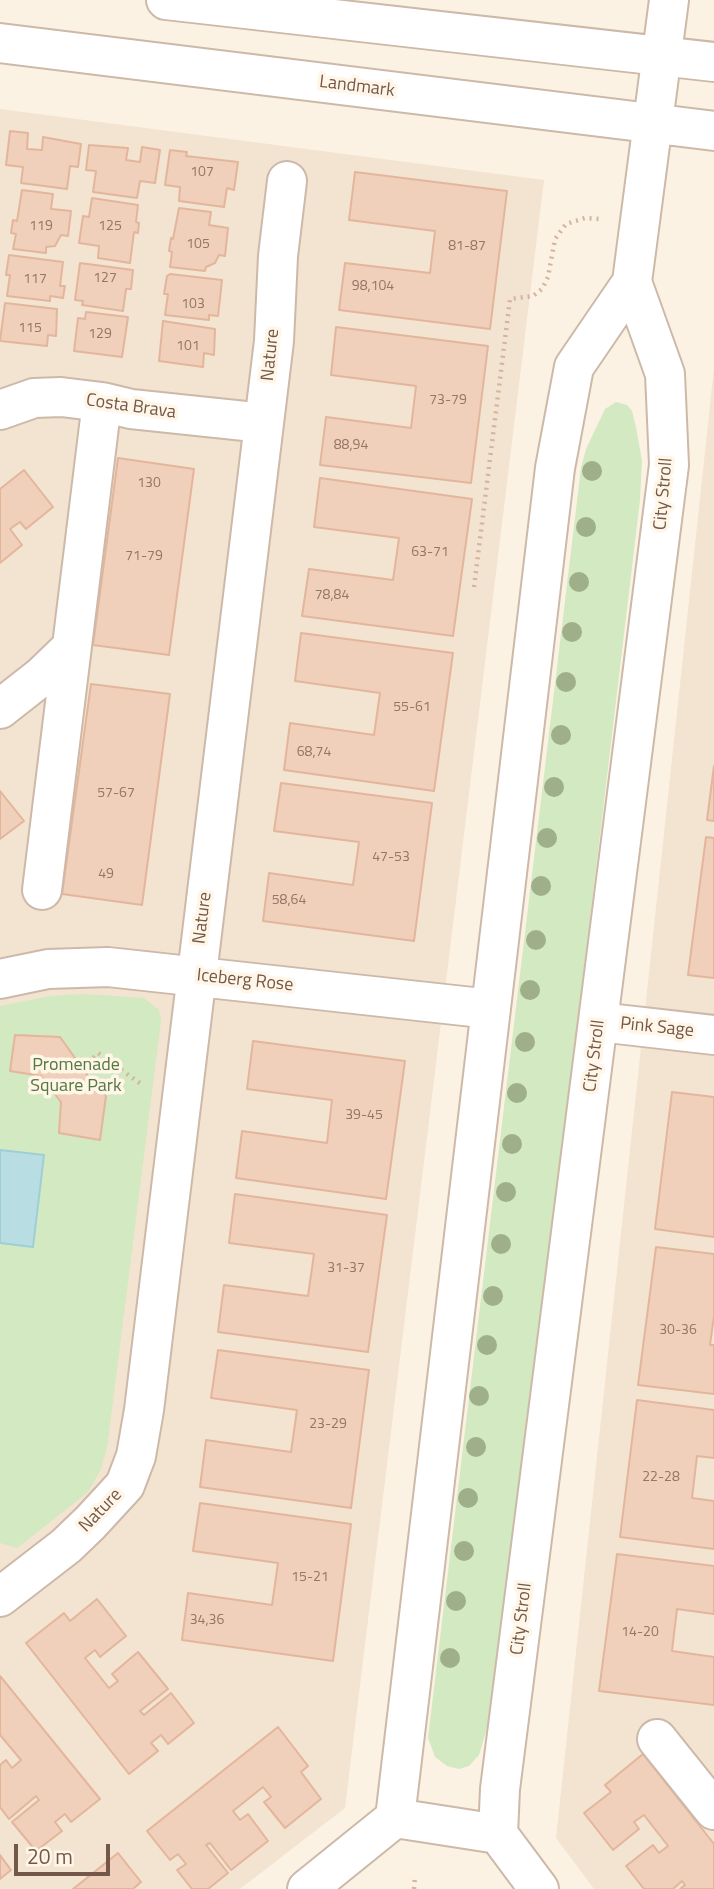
<!DOCTYPE html>
<html>
<head>
<meta charset="utf-8">
<style>
	body { margin:0 }
	#map { position:relative; width:714px; height:1889px; overflow:hidden; background:#fcf2e3; font-family:"Titillium Web",sans-serif }
	canvas { display:block }
	.scale { position:absolute; left:14px; top:1844px; width:96px; height:32px; box-sizing:border-box; border:4px solid #735849; border-top:0; padding-left:9px; font-size:21px; line-height:24px; white-space:nowrap; color:#735849; -webkit-text-stroke:5px #fff6e8; paint-order:stroke }
</style>
</head>
<body>
<div id="map">
<canvas width="714" height="1889"></canvas>
<div class="scale">20 m</div>
</div>
<script>
const g = document.querySelector('canvas').getContext('2d');
g.lineJoin = 'round';
function paint(path, color) { g.fillStyle = color; g.fill(path, 'evenodd'); }
const toPath = rows => new Path2D(rows.map(r => 'M' + r).join(''));
function stroke(path, color, width, dash) { g.strokeStyle = color; g.lineWidth = width; g.lineCap = dash ? 'butt' : 'round'; g.setLineDash(dash || []); g.stroke(path); }
function drawText(font, color, halo, rows, align = 'center') {
  g.font = font + ' "Titillium Web",sans-serif'; g.lineWidth = 7; g.setLineDash([]); g.textBaseline = 'middle'; g.strokeStyle = halo; g.fillStyle = color; for (const [text, x, y, turn = 0] of rows) {
    g.save(); g.translate(x, y); g.rotate((+turn || 0) * Math.PI / 180); g.textAlign = isNaN(turn) ? turn : align; if (halo) g.strokeText(text, 0, 0); g.fillText(text, 0, 0); g.restore();
  }
}
const residential = toPath([
	[0,109,544,180,345,1808,240,1889,0,1889],
	[714,368,714,1889,594,1889,556,1838]
]);
const green = toPath([
	[616,402,627,405,632,411,636,427,642,461,640,500,500,1674,488,1725,479,1755,469,1766,459,1769,447,1766,435,1757,428,1738,581,468,586,449,605,409],
	[84,994,144,998,159,1010,161,1021,107,1448,100,1471,88,1492,17,1548,0,1543,0,1006,50,996]
]);
const water = toPath([
	[0,1150,44,1155,33,1247,0,1243,0,1150]
]);
const building = toPath([
	[10,131,28,133,27,149,42,150,43,137,81,144,78,167,70,166,67,189,21,183,23,167,6,165,10,131],
	[89,145,128,148,126,160,140,162,142,147,160,150,155,183,140,181,137,198,93,192,96,171,86,170,89,145],
	[170,150,187,152,186,156,238,162,234,190,227,188,224,207,179,201,180,187,165,185,170,150],
	[355,172,507,191,490,329,339,310,345,263,430,273,435,231,349,220,355,172],
	[22,190,53,194,51,209,71,211,68,236,61,235,55,246,46,247,46,253,13,249,16,234,11,233,13,220,17,221,22,190],
	[92,198,138,205,136,222,139,223,138,233,134,232,130,263,98,258,99,246,79,243,83,216,89,217,92,198],
	[179,208,211,212,209,225,228,228,225,256,219,255,215,263,206,267,205,271,170,267,172,252,169,251,171,238,173,239,179,208],
	[9,255,63,262,60,286,65,286,63,298,50,296,50,301,7,296,10,275,6,275,9,255],
	[80,263,133,270,131,289,126,289,123,311,82,305,83,301,75,300,80,263],
	[170,274,222,280,218,316,209,315,209,320,165,315,168,294,164,294,167,276,170,274],
	[5,303,57,309,56,336,48,335,47,346,0,341,5,303],
	[86,312,128,317,122,357,74,351,78,318,85,319,86,312],
	[163,321,215,329,214,355,204,353,203,367,159,361,163,321],
	[336,327,488,346,471,483,320,465,326,417,411,428,416,386,331,375,336,327],
	[118,458,194,469,169,655,93,645,118,458],
	[24,470,53,507,26,529,20,522,10,529,22,545,0,563,0,489,24,470],
	[320,478,472,499,453,636,302,616,309,569,393,580,399,538,314,527,320,478],
	[301,633,453,653,434,791,284,770,290,723,374,735,380,693,295,681,301,633],
	[91,684,170,694,142,905,62,894,91,684],
	[714,766,714,821,707,820,714,766],
	[281,783,432,803,414,941,263,921,269,873,353,885,359,842,274,831,281,783],
	[0,791,24,821,0,839,0,791],
	[706,837,714,838,714,978,688,975,706,837],
	[15,1035,60,1037,93,1083,97,1080,106,1096,100,1140,59,1133,61,1102,41,1076,10,1071,15,1035],
	[253,1041,405,1061,386,1199,236,1178,242,1131,327,1143,332,1100,247,1089,253,1041],
	[672,1092,714,1097,714,1237,655,1229,672,1092],
	[235,1194,387,1215,368,1352,218,1332,224,1285,308,1296,314,1254,229,1243,235,1194],
	[656,1247,714,1254,714,1316,710,1345,714,1345,714,1394,638,1385,656,1247],
	[218,1350,369,1370,351,1508,200,1487,206,1440,291,1452,297,1410,211,1398,218,1350],
	[637,1400,714,1410,714,1458,697,1456,692,1498,714,1501,714,1549,620,1537,637,1400],
	[200,1503,351,1524,333,1661,182,1640,188,1593,272,1605,278,1563,193,1551,200,1503],
	[617,1554,714,1566,714,1614,677,1609,672,1651,714,1657,714,1705,599,1691,617,1554],
	[97,1599,126,1636,100,1657,95,1650,85,1658,109,1688,118,1681,112,1674,138,1652,168,1689,140,1711,144,1715,171,1693,194,1723,168,1744,161,1735,151,1743,158,1751,129,1774,26,1643,64,1613,70,1621,97,1599],
	[0,1676,100,1799,71,1822,65,1814,55,1822,62,1831,36,1851,12,1822,39,1800,36,1796,9,1819,0,1807,0,1765,6,1760,12,1768,21,1760,0,1735,0,1676],
	[278,1727,308,1766,301,1772,321,1799,285,1828,264,1802,271,1797,263,1787,233,1811,240,1820,248,1814,268,1841,231,1870,210,1843,206,1845,228,1873,208,1889,192,1889,177,1870,186,1864,178,1854,170,1860,147,1831,278,1727],
	[643,1754,714,1844,714,1889,680,1889,685,1885,682,1881,673,1889,644,1889,626,1866,653,1845,659,1853,668,1846,644,1815,634,1822,639,1829,613,1850,584,1813,611,1792,605,1785,643,1754],
	[118,1853,141,1882,133,1889,73,1889,118,1853],
	[0,1855,11,1870,0,1879,0,1855]
]);
const path = toPath([
	[474,587,510,299,533,296,542,289,548,277,555,239,566,224,585,218,599,219],
	[84,1068,98,1053,141,1084],
	[414,1889,415,1876]
]);
const minor = toPath([
	[166,0,714,62],
	[0,43,714,131],
	[0,410,34,398,61,397,102,402,131,409,264,423],
	[0,709,42,676,69,650],
	[42,890,102,402],
	[0,979,48,969,108,967,491,1009],
	[599,1022,714,1035],
	[0,1597,66,1546,90,1523,125,1485,136,1456,144,1410,274,341,278,256,287,181],
	[657,1739,714,1810],
	[395,1818,555,468,574,367,632,282],
	[498,1834,500,1789,669,465,665,374,632,282,669,0],
	[307,1889,395,1818,498,1834,539,1889]
]);
const trees = [
	[592,471],
	[586,527],
	[579,582],
	[572,632],
	[566,682],
	[561,735],
	[554,787],
	[547,838],
	[541,886],
	[536,940],
	[530,990],
	[525,1042],
	[517,1093],
	[512,1144],
	[506,1192],
	[501,1244],
	[493,1296],
	[487,1345],
	[479,1396],
	[476,1447],
	[468,1498],
	[464,1551],
	[456,1601],
	[450,1658]
];
const numberNames = [
	["107",202,173],
	["119",41,227],
	["125",110,227],
	["105",198,245],
	["81-87",467,247],
	["127",105,279],
	["117",35,280],
	["98,104",373,287],
	["103",193,305],
	["115",30,329],
	["129",100,335],
	["101",188,347],
	["73-79",448,401],
	["88,94",351,446],
	["130",149,484],
	["63-71",430,553],
	["71-79",144,557],
	["78,84",332,596],
	["55-61",412,708],
	["68,74",314,753],
	["57-67",116,794],
	["47-53",391,858],
	["49",106,875],
	["58,64",289,901],
	["39-45",364,1116],
	["31-37",346,1269],
	["30-36",678,1331],
	["23-29",328,1425],
	["22-28",661,1478],
	["15-21",310,1578],
	["34,36",207,1621],
	["14-20",640,1633]
];
const streetNames = [
	["Landmark",357,87,7],
	["Nature",271,355,-84],
	["Costa Brava",131,407,8],
	["City Stroll",664,494,-85],
	["Nature",203,918,-83],
	["Iceberg Rose",245,981,6],
	["Pink Sage",657,1028,6],
	["City Stroll",595,1056,-83],
	["Nature",101,1511,-46],
	["City Stroll",522,1619,-83]
];
const parkNames = [
	["Promenade",76,1066],
	["Square Park",76,1087]
];
paint(residential, '#f3e3d1');
paint(green, '#d2e9c2');
paint(water, '#b8dee4');
stroke(water, '#9eced6', 2);
paint(building, '#f0cfbb');
stroke(building, '#e3b69c', 2);
stroke(minor, '#cdb9a9', 42);
stroke(path, '#d5b39e', 4.5, [2, 5]);
stroke(minor, '#fff', 38);
g.fillStyle = '#9faf8a';
for (const [x, y] of trees) { g.beginPath(); g.arc(x, y, 10, 0, 2 * Math.PI); g.fill(); }
drawText('14px', '#927666', null, numberNames);
drawText('18px', '#735849', '#fff6e8', streetNames);
drawText('18px', '#537842', '#fff6e8', parkNames);
</script>
</body>
</html>
